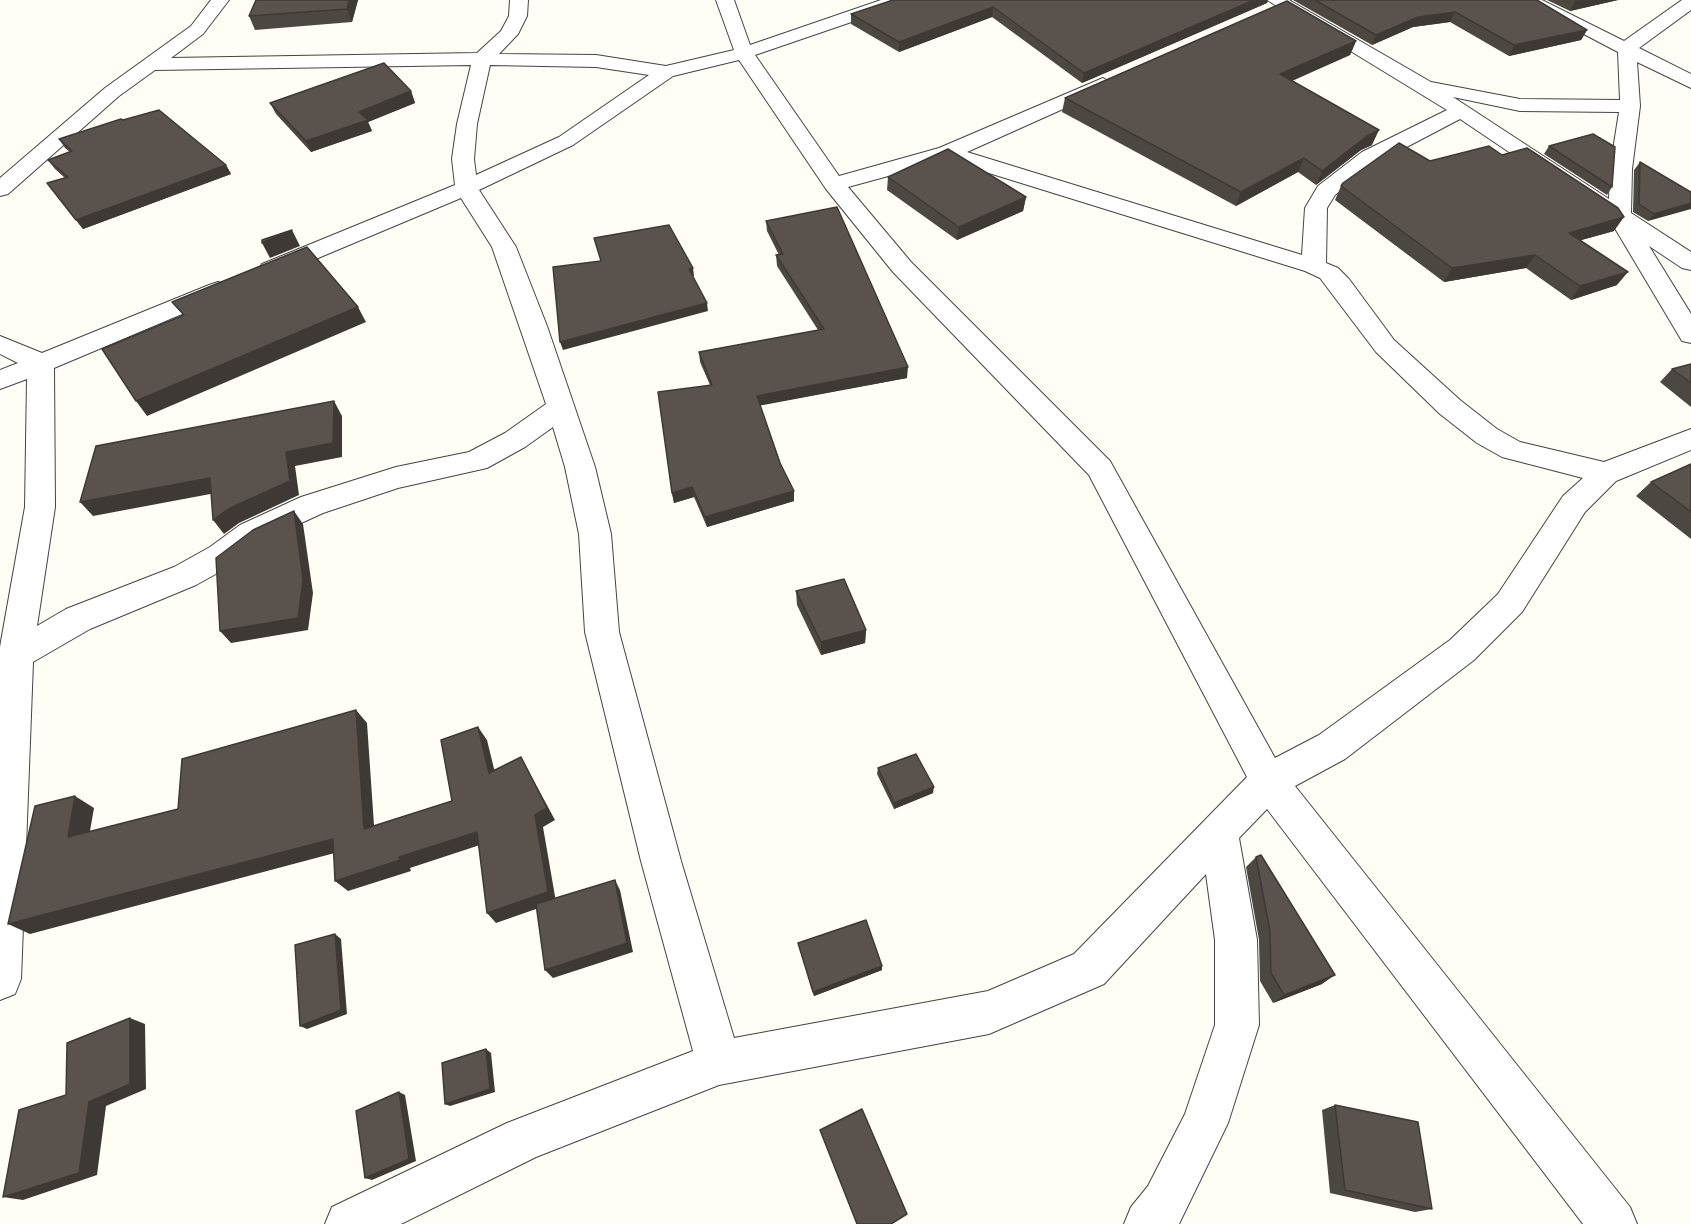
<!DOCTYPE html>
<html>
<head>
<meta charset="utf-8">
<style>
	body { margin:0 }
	canvas { display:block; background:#fffdf5 }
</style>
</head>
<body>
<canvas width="1691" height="1224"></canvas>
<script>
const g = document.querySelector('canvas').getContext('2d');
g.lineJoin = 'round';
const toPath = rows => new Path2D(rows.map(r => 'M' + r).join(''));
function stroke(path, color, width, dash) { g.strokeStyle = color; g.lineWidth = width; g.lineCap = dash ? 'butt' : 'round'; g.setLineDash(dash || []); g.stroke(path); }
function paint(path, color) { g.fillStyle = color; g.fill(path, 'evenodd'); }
const street = toPath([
	[211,0,229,0,203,34,171,58,477,53,501,31,509,16,510,0,528,0,527,16,518,34,499,54,596,55,666,66,734,50,716,0,734,0,750,45,881,0,907,0,904,4,755,55,839,176,939,148,1103,78,1113,84,1110,88,967,152,1302,255,1305,208,1318,186,1362,152,1447,110,1267,0,1289,0,1431,82,1520,99,1620,100,1618,52,1519,0,1542,0,1624,41,1682,0,1691,0,1691,10,1639,48,1691,74,1691,88,1637,62,1640,106,1632,169,1631,213,1691,252,1691,270,1682,268,1649,246,1691,314,1691,343,1682,341,1610,220,1460,119,1378,162,1335,195,1327,208,1326,263,1338,268,1349,279,1394,340,1460,400,1497,429,1520,442,1604,462,1691,429,1691,450,1616,481,1585,512,1522,612,1474,660,1345,759,1295,786,1630,1207,1637,1224,1583,1224,1267,809,1239,838,1257,940,1259,1025,1228,1123,1179,1224,1124,1224,1131,1207,1148,1186,1185,1114,1215,1025,1215,940,1206,874,1104,984,989,1034,719,1085,536,1157,401,1224,325,1224,332,1207,507,1123,693,1051,641,861,585,632,579,534,565,467,553,427,525,447,487,468,398,488,323,513,262,541,232,565,196,585,90,629,33,662,21,979,15,994,0,1000,0,647,25,507,27,379,0,389,0,370,18,363,0,354,0,336,42,353,209,285,218,282,227,285,230,290,227,295,54,368,55,507,37,626,66,609,174,567,210,547,240,525,301,497,396,467,469,452,505,433,546,404,492,247,461,198,280,274,271,276,262,274,259,269,262,264,455,185,452,159,457,124,471,65,155,70,119,96,8,194,0,196,0,178,105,88,191,26,211,0],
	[739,60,826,189,893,272,1089,475,1247,777,1074,954,988,991,734,1038,681,861,619,632,611,534,595,467,547,326,516,247,479,190,573,145,673,76,739,60],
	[490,65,596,67,649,75,559,137,476,175,474,159,477,124,490,65],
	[1453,97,1520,111,1619,112,1610,169,1609,199,1453,97],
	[947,160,1305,271,1320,278,1376,352,1440,414,1477,443,1502,457,1583,478,1563,496,1498,594,1450,640,1319,735,1275,758,1110,461,911,262,848,187,947,160]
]);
const wall = toPath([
	[256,0,358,0,352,22,255,30,249,16],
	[893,0,1268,0,1267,3,1082,83,992,17,899,52,851,24,851,14],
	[1293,0,1537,0,1587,30,1581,40,1509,56,1450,22,1413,27,1372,45],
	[1547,0,1618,0,1570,11],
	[1356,41,1350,55,1292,81,1372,145,1361,150,1316,185,1298,172,1236,206,1062,112,1065,98],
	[411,91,415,103,368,122,372,131,311,152,276,114,270,103],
	[123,120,226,165,231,174,83,229,47,183,65,178,55,169,48,160,70,152,65,148,59,139],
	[1549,146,1612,187,1607,195,1544,154],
	[1430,161,1614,231,1581,240,1617,285,1571,300,1526,268,1444,282,1335,200,1341,186],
	[1640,162,1691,192,1648,221,1633,212,1634,170],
	[888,177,1026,197,1023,211,957,240,887,190],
	[766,221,907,378,760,405,794,501,707,527,694,497,674,503,672,493,710,385,700,362,699,352,818,330,777,266,776,255,779,255,767,231],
	[1691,364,1691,407,1660,382,1672,369],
	[1691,464,1691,539,1636,496,1651,482],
	[796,591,866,630,865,643,821,655,797,605],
	[878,768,933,793,894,809,877,774],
	[1256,857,1322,984,1273,1003,1260,981,1259,940,1246,867],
	[798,943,882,970,814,996],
	[1335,1105,1432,1209,1415,1212,1330,1193,1322,1110]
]);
const shadedWall = toPath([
	[349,0,358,0,352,22,347,9],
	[1254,0,1268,0,1267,3,1082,83,1084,73],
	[1580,0,1618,0,1570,11,1575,1],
	[993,7,992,17,899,52,899,42],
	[1455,12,1450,22,1413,27,1372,45,1376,35,1418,17],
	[1587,30,1581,40,1509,56,1514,45],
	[1356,41,1350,55,1275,88,1280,74],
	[411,91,415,103,368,122,372,131,311,152,306,141,359,112],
	[1379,130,1372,145,1361,150,1316,185,1322,171,1367,136],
	[1304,158,1298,172,1236,206,1241,192],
	[226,165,231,174,83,229,76,220],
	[1026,197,1023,211,957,240,959,227],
	[1691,203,1691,209,1648,221,1654,214],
	[1624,217,1614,231,1560,246,1569,233],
	[292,230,300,246,270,258,262,243],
	[1535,255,1526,268,1444,282,1452,268],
	[693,268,694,276,690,277,689,269],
	[1628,272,1617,285,1571,300,1580,286],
	[707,303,708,311,563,350,560,342],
	[358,307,366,322,147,416,136,401],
	[908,367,907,378,758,406,757,396],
	[334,401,342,416,342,457,295,466,299,495,239,523,224,534,213,520,228,509,286,452],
	[210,478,221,492,93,516,80,502],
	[692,487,694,497,674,503,672,493],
	[794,491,794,501,707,527,705,517],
	[294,511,303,524,313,593,308,630,231,643,220,631],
	[866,630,865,643,821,655,821,642],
	[356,710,367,723,375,840,364,829],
	[478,727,487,740,498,785,489,773],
	[521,757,555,820,543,827,556,902,496,923,487,913],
	[934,787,933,793,894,809,894,803],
	[75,796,94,808,87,848,68,837],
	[477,832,486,843,410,868,411,871,348,891,335,881,399,857],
	[333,839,346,850,30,934,8,924],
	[615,880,620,890,633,952,553,978,545,970],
	[335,934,341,939,347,1014,307,1029,300,1026],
	[882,966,882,970,814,996,813,992],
	[1335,975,1322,984,1273,1003,1284,995],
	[130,1018,145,1024,146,1089,106,1106,97,1175,23,1200,3,1197],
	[486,1049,491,1053,495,1092,450,1106,445,1104],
	[399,1092,405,1095,416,1161,372,1180,365,1178]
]);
const building = toPath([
	[256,0,349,0,347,9,249,16,256,0],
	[893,0,1254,0,1084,73,993,7,899,42,851,14,893,0],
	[1315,0,1537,0,1587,30,1514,45,1455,12,1418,17,1376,35,1315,0],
	[1287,1,1356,41,1280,74,1379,130,1367,136,1322,171,1304,158,1241,192,1065,98,1287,1],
	[384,63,411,91,359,112,368,120,306,141,270,103,384,63],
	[159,110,226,165,76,220,47,183,68,177,48,160,72,151,59,139,121,119,123,120,159,110],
	[1593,134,1615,147,1612,187,1549,146,1593,134],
	[1399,143,1430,161,1489,146,1502,155,1527,148,1618,208,1624,217,1569,233,1628,272,1580,286,1535,255,1452,268,1341,186,1343,183,1399,143],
	[948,149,1026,197,959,227,888,177,948,149],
	[1640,162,1691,192,1691,203,1654,214,1639,204,1640,162],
	[837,207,908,367,757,396,780,463,794,491,705,517,692,487,672,493,658,392,712,385,699,352,824,329,776,255,783,254,766,221,837,207],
	[669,225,693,268,689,269,707,303,560,342,553,267,601,261,594,238,669,225],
	[292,230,262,243,262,240,292,230],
	[307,247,358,307,136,401,102,349,184,315,172,302,307,247],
	[1691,364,1691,383,1672,369,1691,364],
	[334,401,333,443,286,452,290,481,228,509,213,520,210,478,80,502,96,446,334,401],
	[1691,464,1691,512,1651,482,1691,464],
	[294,511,303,580,298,618,220,631,216,558,253,530,294,511],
	[844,579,866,630,821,642,796,591,844,579],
	[356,710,364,829,452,801,441,740,478,727,489,773,521,757,547,808,535,815,548,892,487,913,477,832,399,857,400,860,335,881,333,839,8,924,35,806,75,796,68,837,178,809,182,759,356,710],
	[916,754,934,787,894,803,878,768,916,754],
	[1261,855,1335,975,1284,995,1271,973,1270,931,1256,857,1261,855],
	[615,880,627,943,545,970,536,904,615,880],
	[866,920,882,966,813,992,798,943,866,920],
	[335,934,341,1010,300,1026,295,945,335,934],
	[130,1018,130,1084,89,1102,79,1173,3,1197,19,1110,66,1095,67,1043,130,1018],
	[486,1049,490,1089,445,1104,442,1063,486,1049],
	[399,1092,409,1159,365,1178,356,1111,399,1092],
	[1335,1105,1418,1122,1432,1209,1345,1190,1335,1105],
	[862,1109,907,1214,891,1224,857,1224,820,1130,862,1109]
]);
stroke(street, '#444', 2);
paint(street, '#fff');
paint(wall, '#4d4742');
paint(shadedWall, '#3f3936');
paint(building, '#5a524d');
stroke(building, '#3f3936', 1.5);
</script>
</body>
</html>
